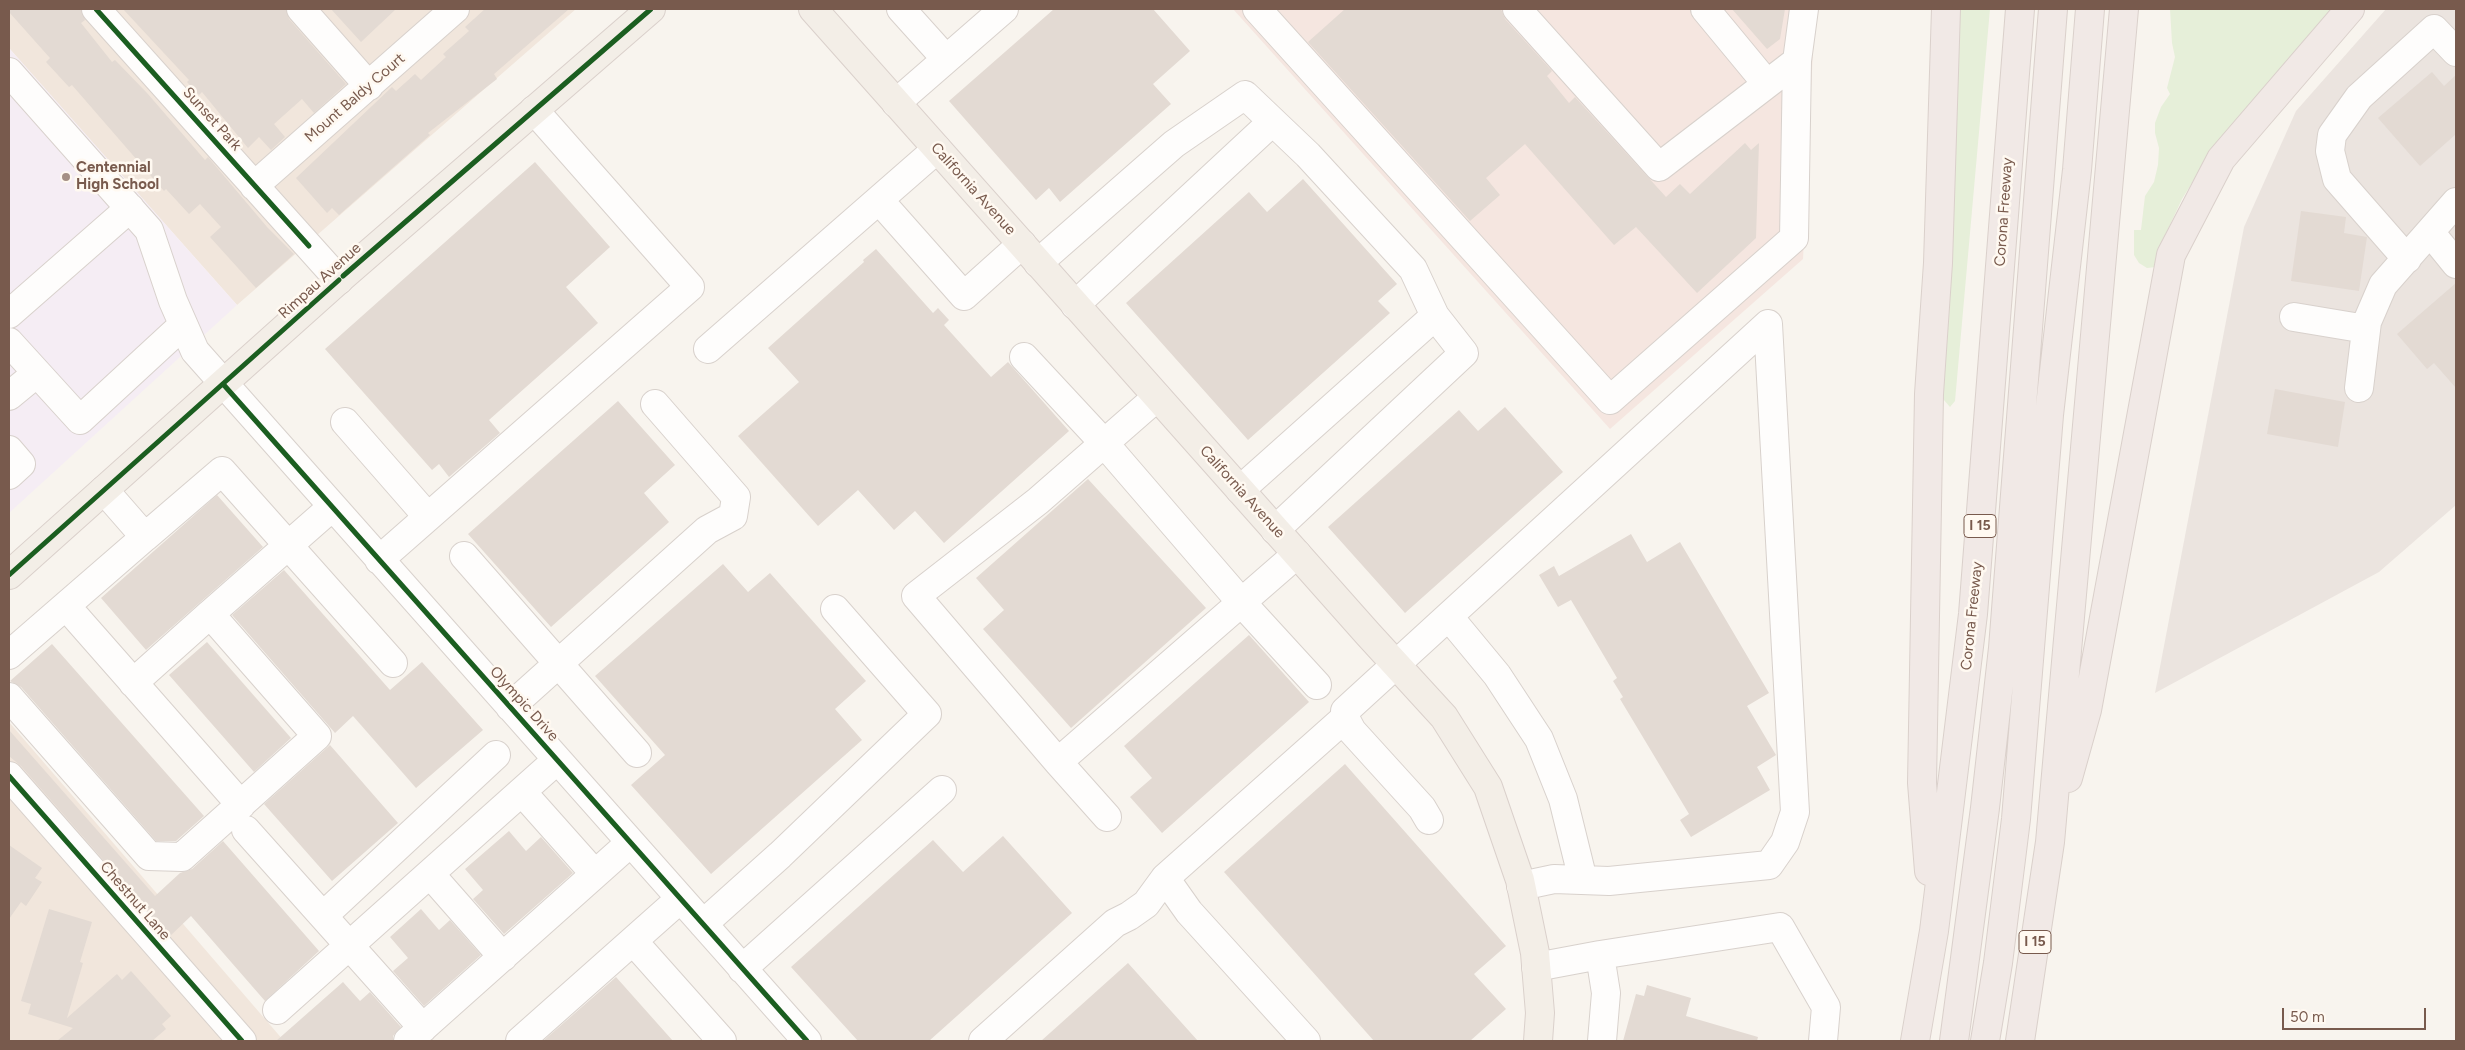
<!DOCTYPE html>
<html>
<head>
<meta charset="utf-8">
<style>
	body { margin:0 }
	#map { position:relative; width:2465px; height:1050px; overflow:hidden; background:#f8f4ee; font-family:Figtree,sans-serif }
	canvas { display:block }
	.frame { position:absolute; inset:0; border:10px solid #785a4d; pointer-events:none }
	.scale { position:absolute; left:2282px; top:1008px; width:144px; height:22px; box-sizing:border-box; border:2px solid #785a4d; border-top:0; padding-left:6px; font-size:15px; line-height:18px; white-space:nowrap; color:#785a4d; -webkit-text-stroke:4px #fff9f1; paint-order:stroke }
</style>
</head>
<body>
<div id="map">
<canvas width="2465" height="1050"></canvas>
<div class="frame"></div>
<div class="scale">50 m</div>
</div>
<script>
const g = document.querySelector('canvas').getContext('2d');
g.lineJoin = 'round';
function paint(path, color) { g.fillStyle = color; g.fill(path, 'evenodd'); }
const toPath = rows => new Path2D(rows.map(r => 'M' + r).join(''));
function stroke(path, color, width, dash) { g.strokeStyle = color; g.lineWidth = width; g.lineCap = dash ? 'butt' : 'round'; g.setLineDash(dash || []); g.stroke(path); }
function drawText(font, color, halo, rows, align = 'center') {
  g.font = font + ' Figtree,sans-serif'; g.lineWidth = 5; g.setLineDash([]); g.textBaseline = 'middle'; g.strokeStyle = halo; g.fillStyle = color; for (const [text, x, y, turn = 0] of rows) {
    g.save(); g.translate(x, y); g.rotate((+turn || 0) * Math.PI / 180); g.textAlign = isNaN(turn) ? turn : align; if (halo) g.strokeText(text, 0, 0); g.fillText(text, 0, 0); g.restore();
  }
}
const residential = toPath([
	[9,9,576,9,237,305,9,48],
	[9,722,284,1041,9,1041]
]);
const commercial = toPath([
	[1233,9,1815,9,1803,259,1610,429]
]);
const industrial = toPath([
	[2386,9,2456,9,2456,505,2379,572,2155,693,2244,227,2296,111]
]);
const education = toPath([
	[9,48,237,305,9,513]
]);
const green = toPath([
	[1955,9,1990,9,1955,401,1950,407,1943,399,1942,385],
	[2170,9,2333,9,2213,149,2182,199,2162,242,2156,267,2147,268,2139,263,2134,255,2134,230,2141,230,2145,196,2154,182,2158,165,2159,148,2155,133,2155,123,2161,107,2170,94,2167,88,2175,57,2172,43]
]);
const building = toPath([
	[9,9,81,9,85,20,81,23,112,62,115,60,147,93,205,160,208,157,267,227,294,254,256,288,210,237,221,227,200,204,189,214,166,189,164,191,72,85,69,87,46,62,50,58,9,12],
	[123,9,286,9,289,19,346,84,314,113,302,99,274,124,285,137,271,150,259,137,248,148,202,92,199,95,187,82,189,80],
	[331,9,396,9,361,42],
	[485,9,569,9,494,74,497,79,428,133,430,135,339,215,332,208,327,213,296,178,392,87,396,91,415,74,421,80,446,57,443,54,469,31,465,27],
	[1054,9,1153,9,1190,51,1153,84,1171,104,1060,202,1049,188,1036,200,949,101],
	[1345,9,1501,9,1505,19,1552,71,1547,76,1569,103,1575,97,1666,197,1680,184,1690,194,1745,143,1751,150,1759,143,1756,238,1697,293,1636,227,1614,245,1525,144,1486,178,1500,195,1470,221,1308,42],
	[1732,9,1785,9,1780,39,1767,49],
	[2432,72,2444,86,2456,75,2456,134,2420,166,2378,118],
	[535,162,610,247,566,287,598,323,489,420,500,433,449,477,439,464,432,470,325,349],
	[1303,179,1397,284,1378,301,1390,313,1248,440,1126,303,1249,192,1267,212],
	[2301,211,2346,217,2344,233,2367,237,2359,291,2291,281],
	[876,249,933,313,938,308,949,320,944,325,991,377,1008,362,1069,431,944,543,915,511,894,530,858,490,818,526,738,436,799,382,768,348,864,262,863,260],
	[2456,283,2456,388,2434,363,2427,369,2397,334],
	[2275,389,2345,402,2338,447,2267,434],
	[618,401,675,465,644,493,669,522,551,627,468,534],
	[1505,407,1563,472,1405,613,1328,527,1459,410,1478,431],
	[1088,479,1206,608,1071,728,983,629,1004,610,976,578],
	[217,495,263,547,146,650,101,598],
	[1631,534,1647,562,1680,542,1769,693,1747,706,1776,755,1757,767,1770,790,1691,837,1680,820,1689,814,1620,699,1623,697,1613,681,1617,678,1571,600,1558,607,1539,575,1554,566,1559,576],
	[723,564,748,592,770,573,866,681,835,709,862,740,711,874,631,785,665,755,595,676],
	[284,570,390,690,422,662,483,730,416,788,353,716,335,733,232,615],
	[1249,635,1309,702,1162,833,1130,797,1152,778,1124,746],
	[207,642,291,738,254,772,169,675],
	[52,644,204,816,176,841,156,841,21,687,10,681],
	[9,730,155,896,180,873,192,869,223,841,319,951,265,1001,191,916,170,936,21,766,9,756],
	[330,745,398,823,332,881,264,804],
	[1345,764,1506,946,1474,974,1506,1009,1470,1041,1374,1041,1224,872],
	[509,831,526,851,541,837,573,873,504,934,473,899,483,890,465,869],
	[1003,836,1072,913,929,1041,858,1041,791,967,933,840,963,872],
	[9,845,42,868,35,878,42,882,26,906,21,902,9,919],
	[49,909,92,922,80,962,83,963,67,1018,117,974,122,980,131,971,171,1016,162,1024,166,1029,152,1041,57,1041,73,1028,28,1014,31,1004,21,1001],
	[421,909,439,930,450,920,481,955,424,1006,393,971,408,958,390,937],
	[1128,963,1198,1041,1041,1041],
	[616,977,673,1041,543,1041],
	[343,982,360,1001,370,992,401,1027,393,1036,393,1041,276,1041],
	[1647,985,1691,998,1686,1016,1758,1037,1757,1041,1623,1041,1636,994,1644,996]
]);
const minor = toPath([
	[96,9,339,280],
	[301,9,369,86],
	[901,9,946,59],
	[1257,9,1610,400,1794,238,1797,61],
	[1517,9,1659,167,1797,61,1804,9],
	[1705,9,1767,84],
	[9,72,149,230,173,301,195,351,807,1041],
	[896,103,1004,9],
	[254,186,455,9],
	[879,200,964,296,1022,244],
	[2430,232,2456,264],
	[2407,259,2337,179,2330,151,2332,135,2359,97,2434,29,2456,52],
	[1038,263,1174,144,1245,95,1308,155,1413,269,1435,316,1240,490],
	[1075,305,1272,122],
	[9,314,130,208],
	[2294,317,2366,329],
	[9,342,80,420,183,325],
	[708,349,937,149],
	[1024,357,1104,443,1241,602,1317,685],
	[2359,388,2367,322,2383,285,2456,202],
	[9,396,37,373],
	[1157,397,1038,501,916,596,1058,762,1297,554],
	[345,422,428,517],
	[9,450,21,464,9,475],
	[1275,530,1464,353,1435,316],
	[145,537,222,471,393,663],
	[464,556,637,753],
	[379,560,690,287,534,110],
	[66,606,241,805],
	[1449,617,1497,675,1539,739,1563,799,1583,880],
	[9,655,145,537,104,490],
	[133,683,210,614],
	[9,697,149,856,182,857,317,736,210,614,332,507],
	[510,707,707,530,733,516,736,497,655,404],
	[1058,762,1107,817],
	[9,776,242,1041],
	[522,792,595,874],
	[1429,820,1422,808,1352,731,1345,718,1345,711,1768,324,1795,812,1785,842,1769,865,1609,881,1554,879,1521,886],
	[246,830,423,1028],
	[430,874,503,957],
	[323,916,496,755],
	[703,924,780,855,927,714,835,609],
	[633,941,722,1041],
	[1600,955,1780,927,1826,1007,1823,1041],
	[1536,967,1600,955,1606,993,1602,1041],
	[742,969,942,790],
	[277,1010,557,760],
	[408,1041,630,843],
	[520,1041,680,899],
	[983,1041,1115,923,1129,916,1146,904,1165,878],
	[1306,1041,1189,912,1165,878,1345,718]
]);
const major = toPath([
	[813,9,1368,634,1444,717,1488,787,1520,880,1535,953,1540,1013,1538,1041],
	[9,575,343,276,651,9]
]);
const highway = toPath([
	[2068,778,2087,710,2171,255,2221,159,2350,9],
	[1929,871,1922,783,1929,394,1938,263,1946,9],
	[1915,1041,1934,931,1973,614,2020,9],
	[1954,1041,1985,808,2003,648,2053,9],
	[1985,1041,1998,963,2016,819,2049,415,2077,170,2090,9],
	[2020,1041,2050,842,2124,9]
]);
const cycleway = toPath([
	[96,9,309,246],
	[343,276,651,9],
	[223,384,807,1041],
	[9,575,339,280],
	[9,776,242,1041]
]);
const markers = [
	[66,177,5,"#a59085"]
];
const shields = [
	[1980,526,32],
	[2035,942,32]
];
const shieldNames = [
	["I 15",1980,526],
	["I 15",2035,942]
];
const streetNames = [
	["Mount Baldy Court",355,98,-41],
	["Sunset Park",212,119,48],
	["California Avenue",973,189,48],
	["Corona Freeway",2004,212,-86],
	["Rimpau Avenue",320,281,-42],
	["California Avenue",1242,492,48],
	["Corona Freeway",1972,616,-84],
	["Olympic Drive",524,704,48],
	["Chestnut Lane",135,901,49]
];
const poiNames = [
	["Centennial",76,168],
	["High School",76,185]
];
paint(residential, '#f1e6dc');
paint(commercial, '#f5e6e0');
paint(industrial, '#ebe4df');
paint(education, '#f5edf4');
paint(green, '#e6efd9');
paint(building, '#e3dad3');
stroke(minor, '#d8d1cc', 30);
stroke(major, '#dad0cb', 30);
stroke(highway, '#dad0cb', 30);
stroke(minor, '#fefdfc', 28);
stroke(major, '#f3eee7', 28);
stroke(highway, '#f1e9e6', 28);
stroke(cycleway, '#1b5e20', 5);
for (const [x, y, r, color] of markers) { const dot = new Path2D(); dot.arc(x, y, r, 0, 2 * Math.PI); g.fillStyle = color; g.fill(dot); stroke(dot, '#fff9f1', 2); }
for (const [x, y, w] of shields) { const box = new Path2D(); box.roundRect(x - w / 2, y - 11.5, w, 23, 4); g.fillStyle = '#fff9f1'; g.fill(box); stroke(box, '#785a4d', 1); }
drawText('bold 14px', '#785a4d', null, shieldNames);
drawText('15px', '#785a4d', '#fff9f1', streetNames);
drawText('bold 15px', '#785a4d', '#fff9f1', poiNames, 'left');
</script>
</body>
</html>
